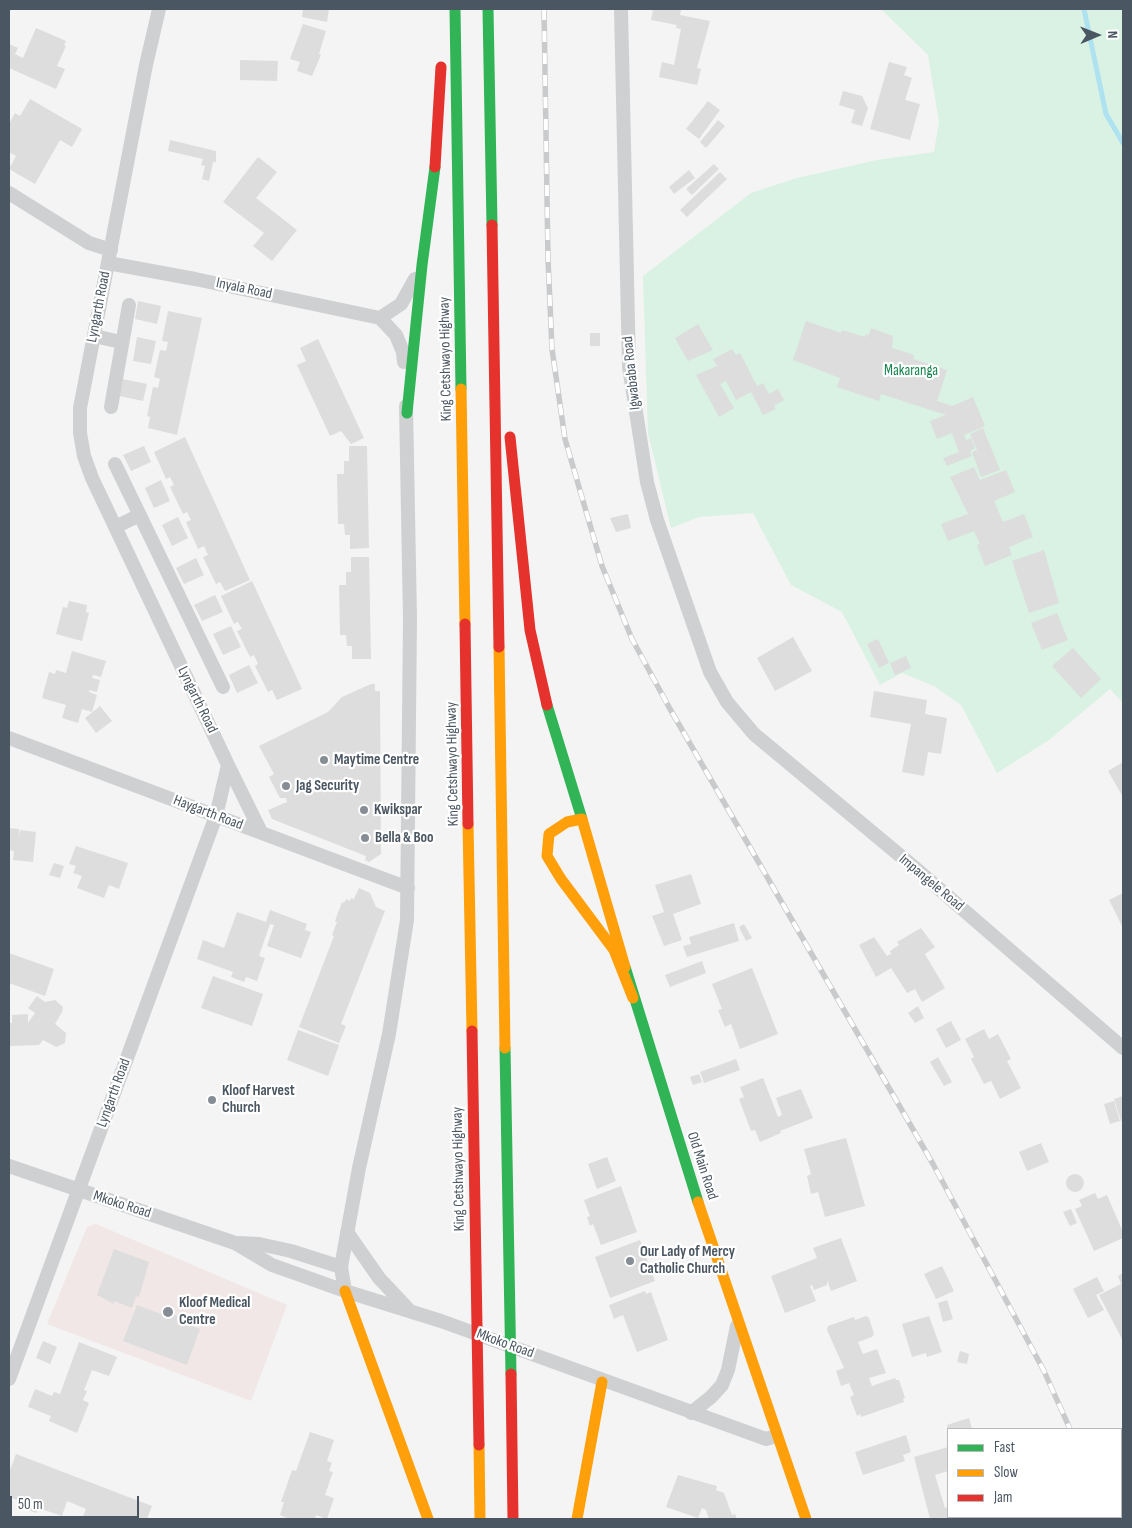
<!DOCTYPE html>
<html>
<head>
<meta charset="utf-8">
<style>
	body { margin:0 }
	#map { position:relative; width:1132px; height:1528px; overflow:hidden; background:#f4f4f4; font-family:"Sofia Sans Condensed",sans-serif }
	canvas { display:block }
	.frame { position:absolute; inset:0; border:10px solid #4a5661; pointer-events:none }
	.legend { position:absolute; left:947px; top:1428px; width:175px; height:90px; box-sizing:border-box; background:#fff; border:1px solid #b7bbc0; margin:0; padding:6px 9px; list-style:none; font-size:15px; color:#4a5661 }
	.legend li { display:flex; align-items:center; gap:10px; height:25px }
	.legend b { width:25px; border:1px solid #b7bbc0 }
	.north { position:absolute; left:1072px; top:10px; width:50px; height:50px; -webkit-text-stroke:4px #fff; paint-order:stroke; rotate:89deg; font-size:14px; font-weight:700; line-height:20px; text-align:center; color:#4a5661 }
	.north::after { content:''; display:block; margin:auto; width:18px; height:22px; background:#4a5661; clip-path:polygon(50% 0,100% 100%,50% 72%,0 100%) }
	.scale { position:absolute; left:10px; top:1496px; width:129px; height:22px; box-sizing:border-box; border:2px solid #4a5661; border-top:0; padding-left:6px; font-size:15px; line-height:18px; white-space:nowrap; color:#4a5661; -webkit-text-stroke:4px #fff; paint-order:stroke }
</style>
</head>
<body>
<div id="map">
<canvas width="1132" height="1528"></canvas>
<div class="frame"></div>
<ul class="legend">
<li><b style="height:6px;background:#30b455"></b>Fast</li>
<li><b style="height:6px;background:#ff9f0a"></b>Slow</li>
<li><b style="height:6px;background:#e5322d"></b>Jam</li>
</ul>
<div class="north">N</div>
<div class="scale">50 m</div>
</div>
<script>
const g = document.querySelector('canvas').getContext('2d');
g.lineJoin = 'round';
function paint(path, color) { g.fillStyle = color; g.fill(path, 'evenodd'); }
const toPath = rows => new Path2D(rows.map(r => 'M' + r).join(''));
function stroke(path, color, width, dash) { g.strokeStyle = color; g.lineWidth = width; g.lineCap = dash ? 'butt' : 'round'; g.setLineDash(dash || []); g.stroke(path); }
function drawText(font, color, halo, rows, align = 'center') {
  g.font = font + ' "Sofia Sans Condensed",sans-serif'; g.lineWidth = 4.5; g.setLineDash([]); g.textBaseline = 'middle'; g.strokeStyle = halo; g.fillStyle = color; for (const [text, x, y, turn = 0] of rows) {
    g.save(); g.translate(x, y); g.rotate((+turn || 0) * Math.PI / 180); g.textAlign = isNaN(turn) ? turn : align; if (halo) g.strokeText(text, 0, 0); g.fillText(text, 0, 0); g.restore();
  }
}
const medical = toPath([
	[96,1224,287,1305,251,1401,47,1324,87,1227]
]);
const green = toPath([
	[881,9,1123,9,1123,703,1110,689,1049,740,997,773,961,705,934,686,902,673,880,685,842,612,791,585,753,513,699,517,671,528,648,433,643,276,751,193,797,178,877,160,934,152,939,122,928,55]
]);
const stream = toPath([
	[1084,9,1106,114,1123,143]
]);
const building = toPath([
	[303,9,329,9,327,22,302,17],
	[653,9,681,9,680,15,710,21,697,68,701,69,697,85,659,77,662,62,674,65,681,29,676,28,677,25,651,20],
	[303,24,326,31,319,54,321,55,312,76,297,71,300,62,290,59],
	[36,28,66,41,64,45,66,46,57,66,65,69,56,89,9,68,9,44,18,48,15,54,23,58],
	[240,60,278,61,277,81,240,80],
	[889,62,907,67,904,75,912,78,905,100,920,104,910,140,870,129],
	[843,91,862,96,868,108,862,126,851,123,855,110,839,105],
	[30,99,82,129,72,147,60,140,35,184,9,169,16,156,9,152,9,124,15,113,20,116],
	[708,101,720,110,699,139,686,129],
	[718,120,725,126,706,148,700,142],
	[170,140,216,151,216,162,213,162,209,181,202,179,205,166,201,165,203,159,168,151],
	[258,157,277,172,256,198,297,230,272,261,253,246,264,233,223,202],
	[714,164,719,169,692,195,686,189],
	[689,170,695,178,674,194,669,187],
	[720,172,727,179,687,217,680,210],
	[138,301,161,306,157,324,135,319],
	[168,311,202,318,177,435,148,428,150,417,147,416,153,387,158,388,160,379,154,377,160,350,166,351,168,342,162,341],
	[806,321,841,333,842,330,865,337,866,334,869,335,871,328,893,336,892,348,914,355,913,359,947,370,937,401,952,406,973,397,985,426,964,435,966,440,971,438,975,448,970,451,972,456,947,466,943,458,959,452,952,433,937,439,930,421,946,415,881,394,879,401,837,387,840,378,793,360],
	[698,324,713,350,688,361,675,338],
	[590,333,600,333,600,346,590,346],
	[137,337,156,341,151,364,133,361],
	[318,339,364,438,351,444,341,431,330,436,297,365,306,361,300,348],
	[732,349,736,355,740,353,757,386,763,383,769,394,778,389,784,400,774,406,776,409,763,415,751,392,736,400,726,381,720,384,734,408,719,417,696,375,717,366,713,359],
	[122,379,147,384,143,401,119,396],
	[983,428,1000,470,981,477,972,452,977,450,970,434],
	[185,437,250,580,225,591,220,582,216,584,203,557,208,555,204,546,198,549,186,522,191,520,187,512,183,514,170,487,174,485,170,477,166,479,154,452],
	[144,446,151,462,131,471,123,455],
	[349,446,367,446,369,548,350,549,350,535,345,535,344,524,338,524,337,474,344,474,344,461,349,461],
	[974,467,980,480,1006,470,1015,492,994,501,1003,522,1024,514,1033,537,1009,547,1012,555,985,566,977,545,980,544,974,531,948,541,941,524,968,514,950,477],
	[161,480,170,501,154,508,145,488],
	[628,514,631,528,616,532,610,518],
	[178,517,188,538,172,546,162,525],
	[1044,550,1059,603,1029,613,1012,561],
	[351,557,369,557,371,659,352,659,352,646,347,646,346,635,340,635,339,585,346,585,346,572,351,572],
	[196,558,204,575,184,584,176,568],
	[252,581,302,689,277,700,272,690,268,692,255,666,258,664,254,655,250,657,237,631,242,629,238,622,234,624,221,596],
	[215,595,223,612,202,621,194,605],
	[69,601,87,605,86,612,89,613,82,641,56,634,63,607,67,608],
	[1057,613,1068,640,1042,650,1031,623],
	[231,626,241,647,223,655,213,634],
	[793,637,812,671,775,691,757,658],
	[878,639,889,663,879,668,867,644],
	[1073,648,1101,679,1081,698,1052,666],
	[72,651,106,661,101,677,93,675,92,678,100,680,97,692,89,690,89,692,97,695,92,712,82,709,78,723,62,718,66,705,42,698,49,672,55,674,56,670,66,673],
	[906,656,911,668,895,675,890,663],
	[249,665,258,683,237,693,229,675],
	[371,684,375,684,375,691,380,691,381,854,369,862,365,860,366,856,272,819,268,810,287,802,286,798,280,798,269,777,274,774,259,746,328,712,342,697],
	[874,691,927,700,925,714,947,718,941,754,928,752,924,776,902,772,911,724,870,717],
	[100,706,112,721,96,733,85,718],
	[1123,762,1123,797,1108,771],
	[9,828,19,829,19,837,20,830,36,832,33,862,13,860,14,851,9,850],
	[76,846,128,863,119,889,109,885,104,898,77,888,82,876,73,873,76,866,69,864],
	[54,863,64,866,60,878,49,875],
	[691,874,701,904,673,914,682,940,664,946,652,916,664,912,655,885],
	[359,888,370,893,376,907,385,911,341,1024,346,1026,339,1043,299,1027,334,936,332,935,337,922,335,921,342,902,344,903,346,899,350,901,351,898,354,899],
	[1123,893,1123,928,1109,900],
	[270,910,307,924,305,930,311,932,301,958,267,946,274,925,270,924,259,956,265,958,257,981,246,977,244,982,231,977,233,972,197,959,203,940,224,948,237,912,266,922],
	[734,923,739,941,687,957,683,946,691,944,689,937],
	[744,924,752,938,746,941,739,927],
	[921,928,935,947,925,954,945,988,922,1002,915,989,907,993,891,968,876,977,859,945,874,937,887,956,891,954,890,951,899,945,897,942],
	[9,953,54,969,45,996,9,983],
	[702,961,706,973,670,987,665,975],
	[752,968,778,1034,740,1049,731,1024,725,1027,718,1010,722,1009,712,984],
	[213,976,263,994,252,1026,201,1008],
	[37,996,45,1002,55,1000,63,1007,62,1012,55,1024,66,1033,65,1043,56,1047,43,1040,39,1045,9,1046,9,1023,12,1023,12,1015,28,1014,28,1023,35,1013,28,1008],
	[918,1006,924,1018,915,1023,908,1013],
	[951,1021,961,1040,946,1048,936,1029],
	[984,1029,989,1039,998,1034,1011,1059,1007,1061,1021,1088,1000,1099,991,1081,984,1084,971,1059,974,1057,965,1039],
	[298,1030,339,1045,328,1076,287,1060],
	[938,1057,952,1082,944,1086,930,1062],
	[736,1059,740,1070,704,1083,700,1072],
	[699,1074,702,1082,693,1085,690,1077],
	[763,1078,778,1117,782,1115,776,1098,801,1089,813,1118,780,1131,781,1133,760,1142,755,1130,751,1131,739,1099,744,1097,740,1087],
	[1123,1096,1123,1121,1121,1121,1114,1099],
	[1114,1101,1120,1121,1110,1124,1104,1104],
	[846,1138,865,1206,825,1217,818,1192,811,1194,807,1176,811,1174,804,1149],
	[1041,1143,1049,1162,1027,1171,1019,1152],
	[607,1157,616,1181,597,1189,588,1164],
	'1066 1183a9 9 0 1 1 18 0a9 9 0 1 1-18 0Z',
	[621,1186,637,1232,601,1245,593,1224,590,1226,587,1217,590,1216,584,1200],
	[1095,1193,1098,1199,1107,1195,1123,1232,1123,1238,1094,1251,1075,1209,1082,1206,1079,1200],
	[1071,1209,1077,1223,1070,1226,1063,1212],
	[841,1238,857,1281,831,1291,827,1280,827,1285,814,1290,812,1285,810,1286,816,1301,785,1313,771,1276,817,1258,813,1248],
	[640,1240,655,1281,610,1298,595,1257],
	[114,1249,149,1262,139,1297,136,1296,132,1308,114,1301,114,1304,97,1295],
	[942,1266,954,1291,936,1299,924,1274],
	[1123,1273,1123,1341,1099,1295,1121,1284,1118,1276],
	[1097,1277,1104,1291,1096,1295,1104,1310,1088,1318,1073,1289],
	[645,1291,646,1294,651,1292,668,1340,637,1352,623,1315,614,1319,609,1305],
	[947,1300,953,1319,943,1322,938,1303],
	[137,1305,161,1314,162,1310,178,1316,177,1320,200,1329,187,1365,123,1341],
	[866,1316,869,1318,874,1334,872,1337,858,1342,863,1354,877,1349,886,1373,869,1378,872,1386,895,1378,896,1380,899,1380,905,1398,903,1399,904,1402,861,1417,860,1414,857,1416,850,1397,854,1395,849,1383,841,1386,836,1371,844,1368,827,1330,828,1326,854,1317,855,1320],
	[929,1316,942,1352,927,1357,926,1353,912,1357,902,1324],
	[43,1341,57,1347,50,1364,36,1358],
	[79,1342,117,1357,109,1376,92,1370,84,1390,87,1391,83,1400,89,1403,77,1433,49,1421,51,1416,28,1407,35,1389,52,1396,54,1392,60,1394],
	[960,1351,969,1354,967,1364,957,1362],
	[969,1418,972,1429,948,1429,947,1425],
	[310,1432,334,1440,327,1461,332,1463,329,1471,333,1472,325,1495,334,1498,327,1519,316,1515,315,1519,289,1519,280,1515,284,1502,281,1502,292,1470,296,1471],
	[906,1435,911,1452,903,1455,905,1461,863,1475,855,1452],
	[948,1447,948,1471,935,1475,945,1508,948,1507,948,1517,968,1517,930,1519,914,1457],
	[16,1454,152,1506,147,1519,82,1519,86,1509,67,1501,62,1516,38,1508,36,1513,21,1507,23,1502,9,1497,9,1473],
	[678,1475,717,1486,716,1490,724,1493,732,1515,735,1514,737,1519,709,1519,706,1510,702,1508,698,1518,666,1507]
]);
const street = toPath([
	[621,9,629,367,647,482,657,520,710,672,727,702,754,734,915,868,1123,1048],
	[9,193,89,243,111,250],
	[108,263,195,279,380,318,396,335,403,352,404,362],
	[380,318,401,304,415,279],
	[94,336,121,342],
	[111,407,129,305],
	[115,464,223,687],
	[115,527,140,515],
	[9,738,408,888],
	[228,765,261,832],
	[9,1166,235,1243,272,1265,345,1291,441,1321,766,1439,776,1436],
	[347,1232,379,1278,410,1311],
	[239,1243,259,1244,291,1251,341,1267],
	[345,1291,341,1267,359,1168,389,1034,407,920,410,618,406,406],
	[9,1379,216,816,228,765,92,478,84,456,80,433,80,408,146,65,159,9],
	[691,1413,711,1397,722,1385,728,1370,737,1326]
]);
const fast = toPath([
	[455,9,461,389],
	[488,9,492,225],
	[407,413,422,265,435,167],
	[547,705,582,819],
	[625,967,698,1202],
	[505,1048,511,1374]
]);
const slow = toPath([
	[461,389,465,624],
	[499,647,505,1048],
	[468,824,472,1031],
	[625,967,582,819,567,822,549,834,547,856,561,879,614,950,633,998],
	[698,1202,806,1519],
	[345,1291,428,1519],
	[479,1445,480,1519],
	[577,1519,602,1382]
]);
const jam = toPath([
	[435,167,441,67],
	[492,225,499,647],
	[510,437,530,630,547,705],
	[465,624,468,824],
	[472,1031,479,1445],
	[511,1374,513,1519]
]);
const rail = toPath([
	[544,9,548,259,552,349,565,439,602,566,632,639,670,709,933,1164,1044,1371,1070,1429],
	[1108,1517,1109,1519]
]);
const markers = [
	[324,760,5,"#868d94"],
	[286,786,5,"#868d94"],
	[364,810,5,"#868d94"],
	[365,838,5,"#868d94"],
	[212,1100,5,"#868d94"],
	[630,1261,5,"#868d94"],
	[168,1312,6,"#868d94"]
];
const streetNames = [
	["Inyala Road",244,289,12],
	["Lyngarth Road",99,307,-79],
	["King Cetshwayo Highway",446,359,-91],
	["Igwababa Road",632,373,-96],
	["Lyngarth Road",197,700,64],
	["King Cetshwayo Highway",453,764,-91],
	["Haygarth Road",208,813,21],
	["Impangele Road",931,883,40],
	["Lyngarth Road",114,1093,-70],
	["Old Main Road",702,1166,72],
	["King Cetshwayo Highway",459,1169,-91],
	["Mkoko Road",122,1205,18],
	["Mkoko Road",505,1344,20]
];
const parkNames = [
	["Makaranga",911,371]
];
const poiNames = [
	["Maytime Centre",334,760],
	["Jag Security",296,786],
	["Kwikspar",374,810],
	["Bella & Boo",375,838],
	["Kloof Harvest",222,1091],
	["Church",222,1108],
	["Our Lady of Mercy",640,1252],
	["Catholic Church",640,1269],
	["Kloof Medical",179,1303],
	["Centre",179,1320]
];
paint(medical, '#f1e7e6');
paint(green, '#d9f2e3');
stroke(stream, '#aee2f0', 5);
paint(building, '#ddddde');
stroke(street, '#ced0d2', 14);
stroke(fast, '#30b455', 11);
stroke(slow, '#ff9f0a', 11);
stroke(jam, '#e5322d', 11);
stroke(rail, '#c9cacc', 5.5);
stroke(rail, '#fff', 4, [11]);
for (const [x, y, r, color] of markers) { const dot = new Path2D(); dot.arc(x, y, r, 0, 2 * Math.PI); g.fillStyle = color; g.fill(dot); stroke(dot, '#fff', 2); }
drawText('15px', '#4a5661', '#fff', streetNames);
drawText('15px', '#17864f', '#fff', parkNames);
drawText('bold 15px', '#4a5661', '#fff', poiNames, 'left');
</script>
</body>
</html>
